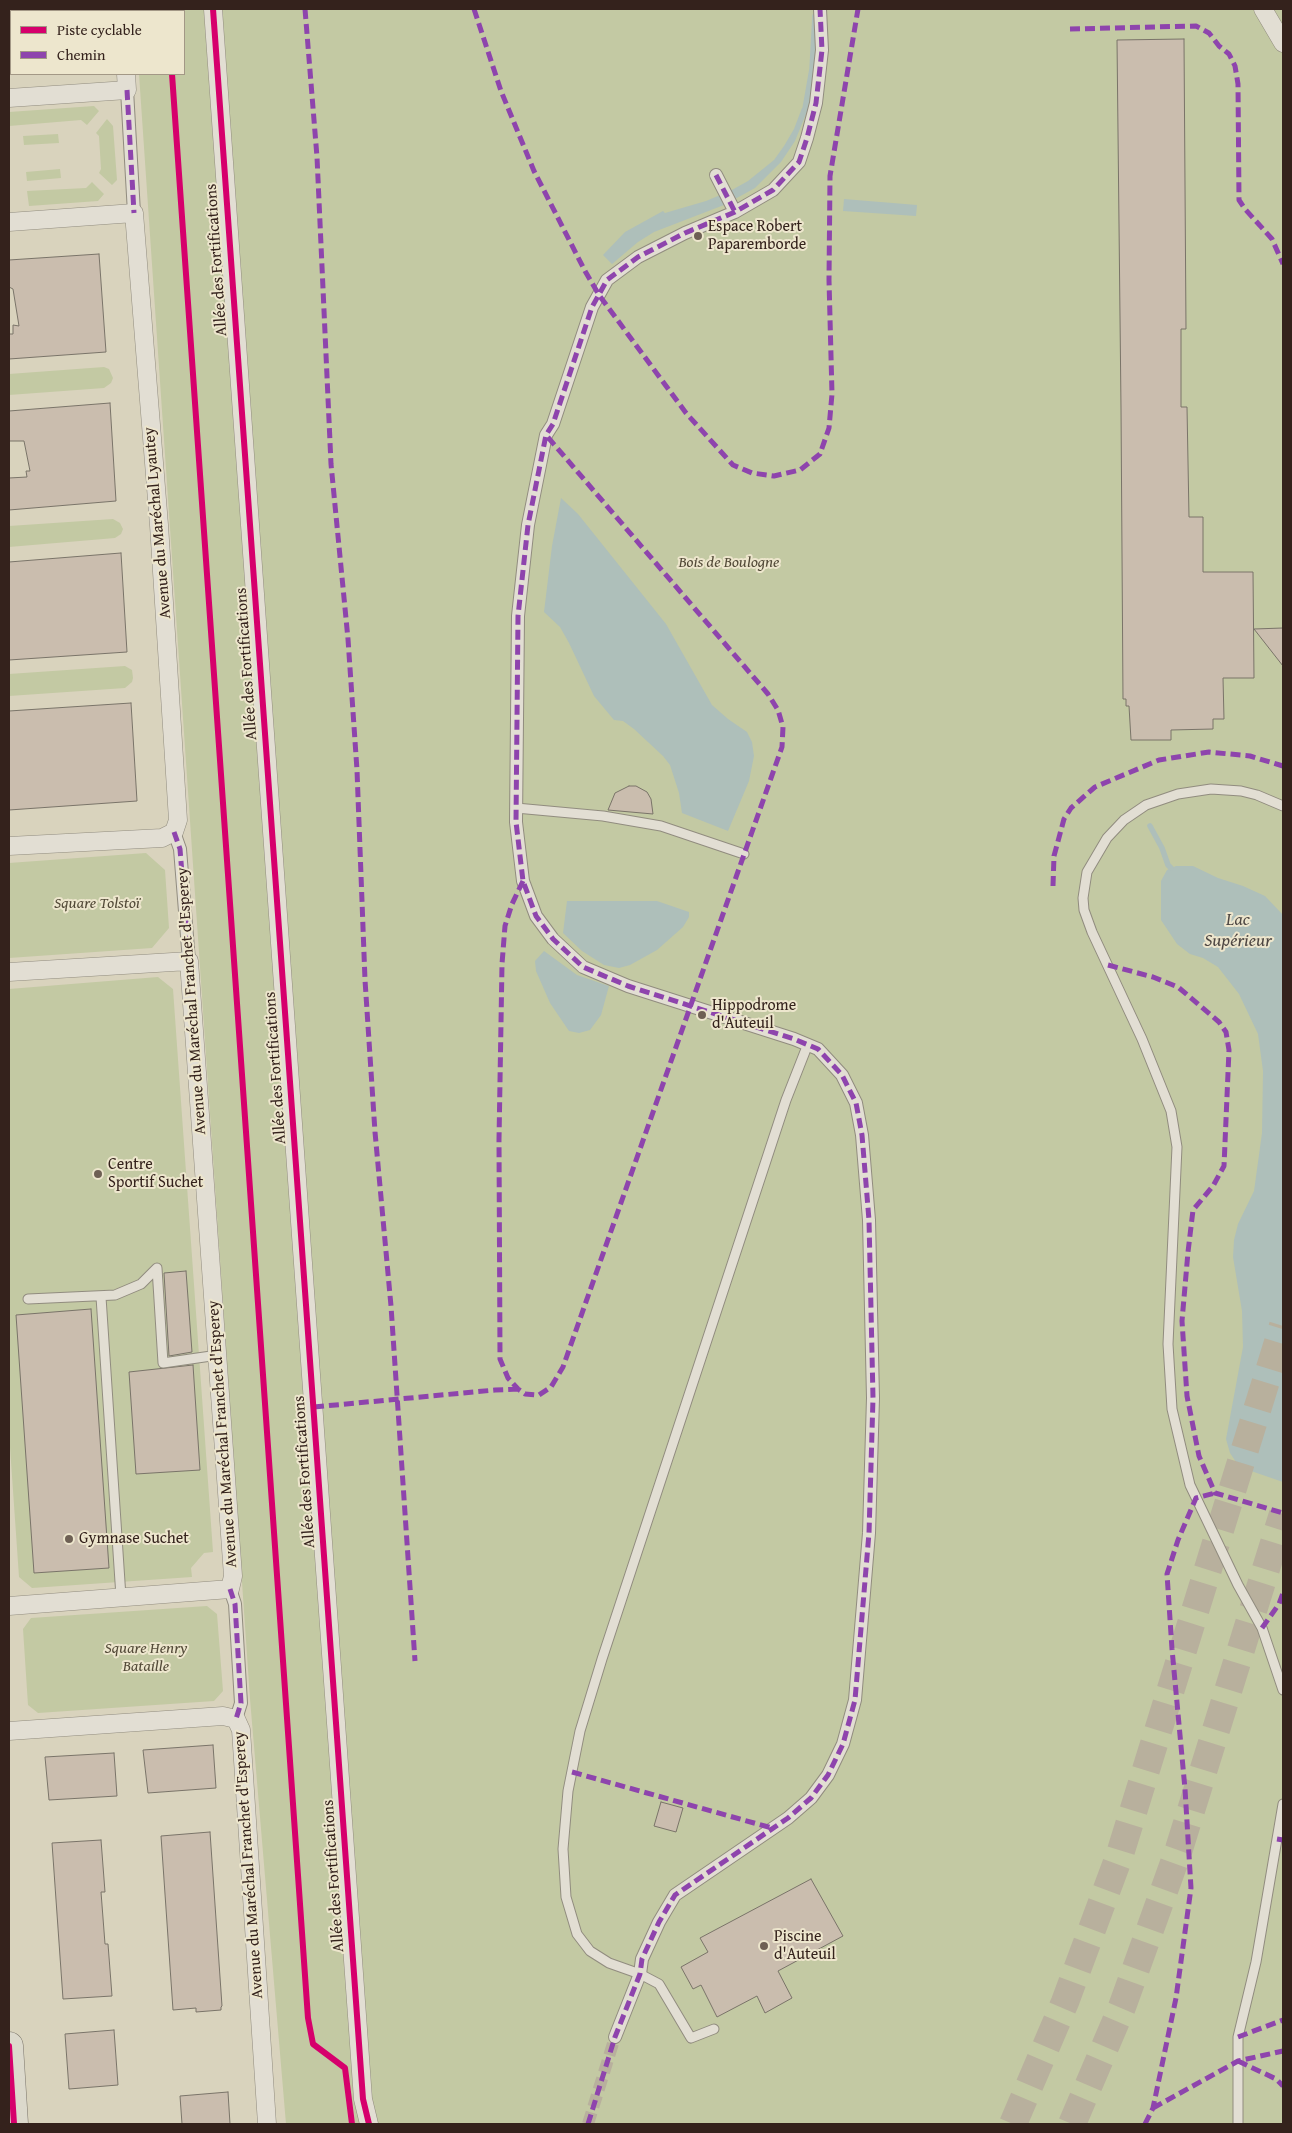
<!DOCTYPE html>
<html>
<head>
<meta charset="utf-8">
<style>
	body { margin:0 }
	#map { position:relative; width:1292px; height:2133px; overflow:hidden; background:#d9d3bd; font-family:"Gentium Book Plus",serif }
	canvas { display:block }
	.frame { position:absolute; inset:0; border:10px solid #34221c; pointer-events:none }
	.legend { position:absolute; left:10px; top:10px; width:175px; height:65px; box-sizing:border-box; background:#ede6cd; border:1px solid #a39886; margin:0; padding:6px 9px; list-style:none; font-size:15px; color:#34221c }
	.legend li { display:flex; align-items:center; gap:10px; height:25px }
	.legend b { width:25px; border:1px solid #a39886 }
</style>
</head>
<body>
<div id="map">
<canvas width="1292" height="2133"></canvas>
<div class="frame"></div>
<ul class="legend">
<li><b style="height:6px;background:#d6006c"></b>Piste cyclable</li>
<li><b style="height:6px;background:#8e44ad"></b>Chemin</li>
</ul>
</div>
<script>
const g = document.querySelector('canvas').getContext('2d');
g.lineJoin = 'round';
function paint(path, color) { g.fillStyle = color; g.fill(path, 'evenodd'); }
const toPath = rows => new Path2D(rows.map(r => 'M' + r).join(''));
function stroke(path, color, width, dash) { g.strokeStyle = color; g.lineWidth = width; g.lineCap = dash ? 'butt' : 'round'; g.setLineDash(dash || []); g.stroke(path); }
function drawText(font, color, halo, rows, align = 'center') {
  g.font = font + ' "Gentium Book Plus",serif'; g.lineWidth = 4; g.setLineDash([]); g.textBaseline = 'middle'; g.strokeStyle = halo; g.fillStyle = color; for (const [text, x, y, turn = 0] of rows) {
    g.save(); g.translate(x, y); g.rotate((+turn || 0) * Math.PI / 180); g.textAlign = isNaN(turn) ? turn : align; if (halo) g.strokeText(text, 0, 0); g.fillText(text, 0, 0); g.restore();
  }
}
const green = toPath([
	[135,9,1283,9,1283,2124,286,2124,250,1699,139,74,184,74,184,11,135,11],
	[94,106,99,111,87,125,81,120,9,126,9,112],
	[107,119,113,126,117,180,112,185,99,173,101,169,99,136,96,133],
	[58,134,59,143,24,145,23,136],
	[60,169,61,178,27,181,26,172],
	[92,182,104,194,98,201,29,206,27,191,86,188],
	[104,367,109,369,113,378,111,383,104,388,9,395,9,374],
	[113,519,120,523,123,529,121,534,115,538,9,547,9,526],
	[125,666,132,670,133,678,132,682,125,688,9,696,9,674],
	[146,853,165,870,169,928,152,948,9,958,9,863],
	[158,977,173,989,213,1552,204,1553,191,1568,192,1577,32,1588,19,1577,9,1433,9,989],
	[207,1606,217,1614,223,1691,214,1701,38,1713,28,1705,23,1629,31,1618]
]);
const water = toPath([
	[802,108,808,109,795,141,781,162,755,188,724,205,654,232,638,242,612,264,603,255,625,232,663,211,665,213,706,201,730,191,748,181,774,160,784,146,794,129],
	[844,199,917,205,916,216,843,211],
	[561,498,578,514,666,624,712,705,728,719,747,732,752,742,754,756,749,781,728,831,682,813,679,793,670,765,663,756,634,729,623,721,614,720,594,696,569,643,560,627,544,612,552,546],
	[1176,866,1193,866,1218,878,1243,886,1265,896,1283,915,1283,1482,1251,1471,1236,1462,1230,1453,1226,1439,1243,1347,1242,1311,1233,1257,1234,1240,1238,1224,1254,1191,1262,1133,1263,1071,1258,1034,1239,994,1218,967,1203,958,1190,954,1177,944,1161,920,1161,881,1167,870],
	[567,901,657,901,689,912,689,917,683,927,657,950,630,965,619,968,604,965,582,951,563,933],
	[544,951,577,975,609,986,601,1015,590,1030,579,1033,569,1031,550,1003,536,971,535,961]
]);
const stream = toPath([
	[805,109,812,69,815,16],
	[1150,826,1162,848,1168,865,1171,868]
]);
const building = toPath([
	[1184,39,1186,329,1181,329,1181,407,1187,407,1189,517,1203,517,1203,572,1253,572,1254,678,1223,678,1224,719,1213,719,1213,729,1171,730,1171,740,1131,740,1129,706,1126,706,1126,699,1123,699,1121,408,1117,40,1184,39],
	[99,254,106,352,9,359,9,334,13,334,13,325,19,326,13,289,9,287,9,260,99,254],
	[110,403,116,501,9,510,9,478,27,477,26,471,30,471,24,441,9,441,9,411,110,403],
	[121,553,127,652,9,660,9,562,121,553],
	[1283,628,1283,666,1254,629,1283,628],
	[131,703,137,801,9,810,9,711,131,703],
	[629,786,636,786,647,792,651,799,653,814,608,810,615,793,629,786],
	[186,1271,192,1352,169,1356,164,1273,186,1271],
	[91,1309,109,1568,34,1573,16,1315,91,1309],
	[193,1365,200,1470,136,1474,129,1372,193,1365],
	[213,1745,216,1788,148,1793,143,1750,213,1745],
	[114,1753,117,1796,49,1800,45,1757,114,1753],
	[661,1802,683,1808,676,1832,654,1826,661,1802],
	[210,1832,222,2006,221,2007,221,2010,196,2012,196,2008,173,2010,161,1836,210,1832],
	[101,1840,105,1892,101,1892,105,1944,108,1944,112,1996,63,1999,52,1843,101,1840],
	[811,1879,843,1936,778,1971,792,1998,765,2013,757,1996,717,2017,701,1985,693,1989,681,1967,708,1952,700,1938,811,1879],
	[114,2030,118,2085,69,2089,65,2034,114,2030],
	[228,2092,230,2124,182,2124,180,2096,228,2092]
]);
const pedestrianTunnel = toPath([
	[588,2124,615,2037]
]);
const trunkTunnel = toPath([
	[1013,2124,1065,2002,1120,1854,1283,1326],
	[1072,2124,1122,2007,1179,1849,1283,1514]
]);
const service = toPath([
	[1283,806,1257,795,1241,791,1211,789,1178,794,1146,805,1124,820,1107,838,1087,872,1083,898,1084,910,1092,932,1142,1039,1171,1111,1177,1147,1168,1344,1172,1409,1190,1485,1238,1585,1262,1628,1283,1690],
	[516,808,603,816,661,826,744,854],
	[101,1297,121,1597],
	[28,1299,115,1295,141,1284,157,1268,163,1363,218,1355],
	[714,2029,691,2038,659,1984,640,1974,609,1963,590,1951,577,1934,566,1897,563,1849,568,1791,580,1731,602,1659,786,1100,808,1044],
	[1238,2124,1238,2037,1256,1962,1283,1804]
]);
const pedestrian = toPath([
	[127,90,134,213],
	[716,175,735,212],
	[174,832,180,849,189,961],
	[230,1589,235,1604,241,1703,236,1719],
	[615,2037,640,1974,642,1959,659,1922,675,1895,788,1818,811,1798,828,1775,843,1744,855,1700,869,1533,873,1398,869,1220,862,1135,856,1103,842,1075,818,1049,794,1039,628,986,583,967,553,939,536,916,523,881,516,822,518,616,528,525,546,435,553,424,592,307,607,280,638,257,685,233,735,212,773,190,799,162,807,138,816,103,822,50,820,9]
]);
const minor = toPath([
	[122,9,122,11],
	[213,9,363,2099,369,2124],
	[1263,9,1283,43],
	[9,98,127,90,126,74],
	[9,222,134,213,159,525,178,820,174,832,162,838,9,846],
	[9,972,189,961,233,1576,230,1589,9,1606],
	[9,1731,223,1716,236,1719,241,1730,267,2124]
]);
const primary = toPath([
	[9,2046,14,2124]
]);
const quiet = toPath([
	[305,9,317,157,331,464,348,639,357,770,365,980,375,1132,391,1306,415,1661],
	[474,9,501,91,534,171,585,271,599,295,686,413,733,465,752,473,774,476,800,470,820,454,829,428,832,394,829,280,830,176,858,9],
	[1070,29,1196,26,1209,33,1219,46,1229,54,1235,66,1238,84,1239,200,1245,209,1272,239,1283,264],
	[127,90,134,213],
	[716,175,735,212],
	[174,832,180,849,189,961],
	[523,881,512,904,505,926,502,964,499,1140,500,1359,508,1378,518,1389,525,1394,539,1395,551,1387,563,1367,782,747,783,727,778,710,768,694,546,435],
	[1053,886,1054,856,1064,819,1071,808,1095,787,1159,760,1209,752,1250,756,1283,766],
	[1108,965,1153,977,1178,987,1219,1022,1226,1032,1229,1050,1224,1166,1213,1186,1193,1210,1188,1252,1182,1321,1187,1396,1199,1456,1215,1493,1283,1513],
	[314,1407,495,1390,518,1389],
	[230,1589,235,1604,241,1703,236,1719],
	[1262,1628,1279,1604,1283,1593],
	[572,1772,772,1828],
	[1277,1839,1283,1840],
	[1238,2037,1283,2020],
	[1238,2061,1276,2079,1283,2086],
	[1153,2108,1238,2061,1283,2051],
	[588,2124,615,2037,640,1974,642,1959,659,1922,675,1895,788,1818,811,1798,828,1775,843,1744,855,1700,869,1533,873,1398,869,1220,862,1135,856,1103,842,1075,818,1049,794,1039,628,986,583,967,553,939,536,916,523,881,516,822,518,616,528,525,546,435,553,424,592,307,607,280,638,257,685,233,735,212,773,190,799,162,807,138,816,103,822,50,820,9],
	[1145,2124,1153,2108,1176,1998,1191,1888,1185,1789,1172,1649,1167,1574,1178,1540,1196,1498,1215,1493]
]);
const cycleway = toPath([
	[213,9,363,2099,369,2124],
	[172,74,308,2018,313,2044,345,2068,352,2124],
	[9,2046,14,2124]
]);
const markers = [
	[698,236,5,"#6e6054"],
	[702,1015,5,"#6e6054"],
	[98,1174,5,"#6e6054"],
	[69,1539,5,"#6e6054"],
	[764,1946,5,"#6e6054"]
];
const poiNames = [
	["Espace Robert",708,227],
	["Paparemborde",708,245],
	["Hippodrome",712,1006],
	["d'Auteuil",712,1024],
	["Centre",108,1165],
	["Sportif Suchet",108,1183],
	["Gymnase Suchet",79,1539],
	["Piscine",774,1937],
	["d'Auteuil",774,1955]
];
const streetNames = [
	["Allée des Fortifications",217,260,-94],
	["Avenue du Maréchal Lyautey",158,523,-95],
	["Allée des Fortifications",247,664,-94],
	["Avenue du Maréchal Franchet d'Esperey",192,1001,-94],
	["Allée des Fortifications",276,1068,-94],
	["Avenue du Maréchal Franchet d'Esperey",223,1434,-94],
	["Allée des Fortifications",305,1472,-94],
	["Avenue du Maréchal Franchet d'Esperey",249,1865,-94],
	["Allée des Fortifications",334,1876,-94]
];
const parkNames = [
	["Bois de Boulogne",729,563],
	["Square Tolstoï",97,904],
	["Square Henry",146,1649],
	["Bataille",146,1667]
];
const waterNames = [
	["Lac",1238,920],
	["Supérieur",1238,941]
];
paint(green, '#c3c9a3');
paint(water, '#aebfba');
stroke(stream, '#aebfba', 5.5);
paint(building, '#cabdae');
stroke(building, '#7a7469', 1);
stroke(pedestrianTunnel, '#b8b09d', 12, [12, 6]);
stroke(trunkTunnel, '#b8b09d', 28, [28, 14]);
stroke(service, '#918c7f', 11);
stroke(pedestrian, '#918c7f', 14);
stroke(minor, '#918c7f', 19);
stroke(primary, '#7a7469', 29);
stroke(service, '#e2ded3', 9);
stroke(pedestrian, '#e2ded3', 12);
stroke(minor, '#e2ded3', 18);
stroke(primary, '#dcd9cc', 28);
stroke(quiet, '#8e44ad', 5, [10, 5]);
stroke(cycleway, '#d6006c', 6);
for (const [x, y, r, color] of markers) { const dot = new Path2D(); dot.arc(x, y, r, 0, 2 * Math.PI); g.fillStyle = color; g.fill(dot); stroke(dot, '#ede6cd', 2); }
drawText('16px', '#34221c', '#ede6cd', poiNames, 'left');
drawText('16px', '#34221c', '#ede6cd', streetNames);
drawText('italic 16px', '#534a38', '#ede6cd', parkNames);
drawText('italic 18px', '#4e4743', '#ede6cd', waterNames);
</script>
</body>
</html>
